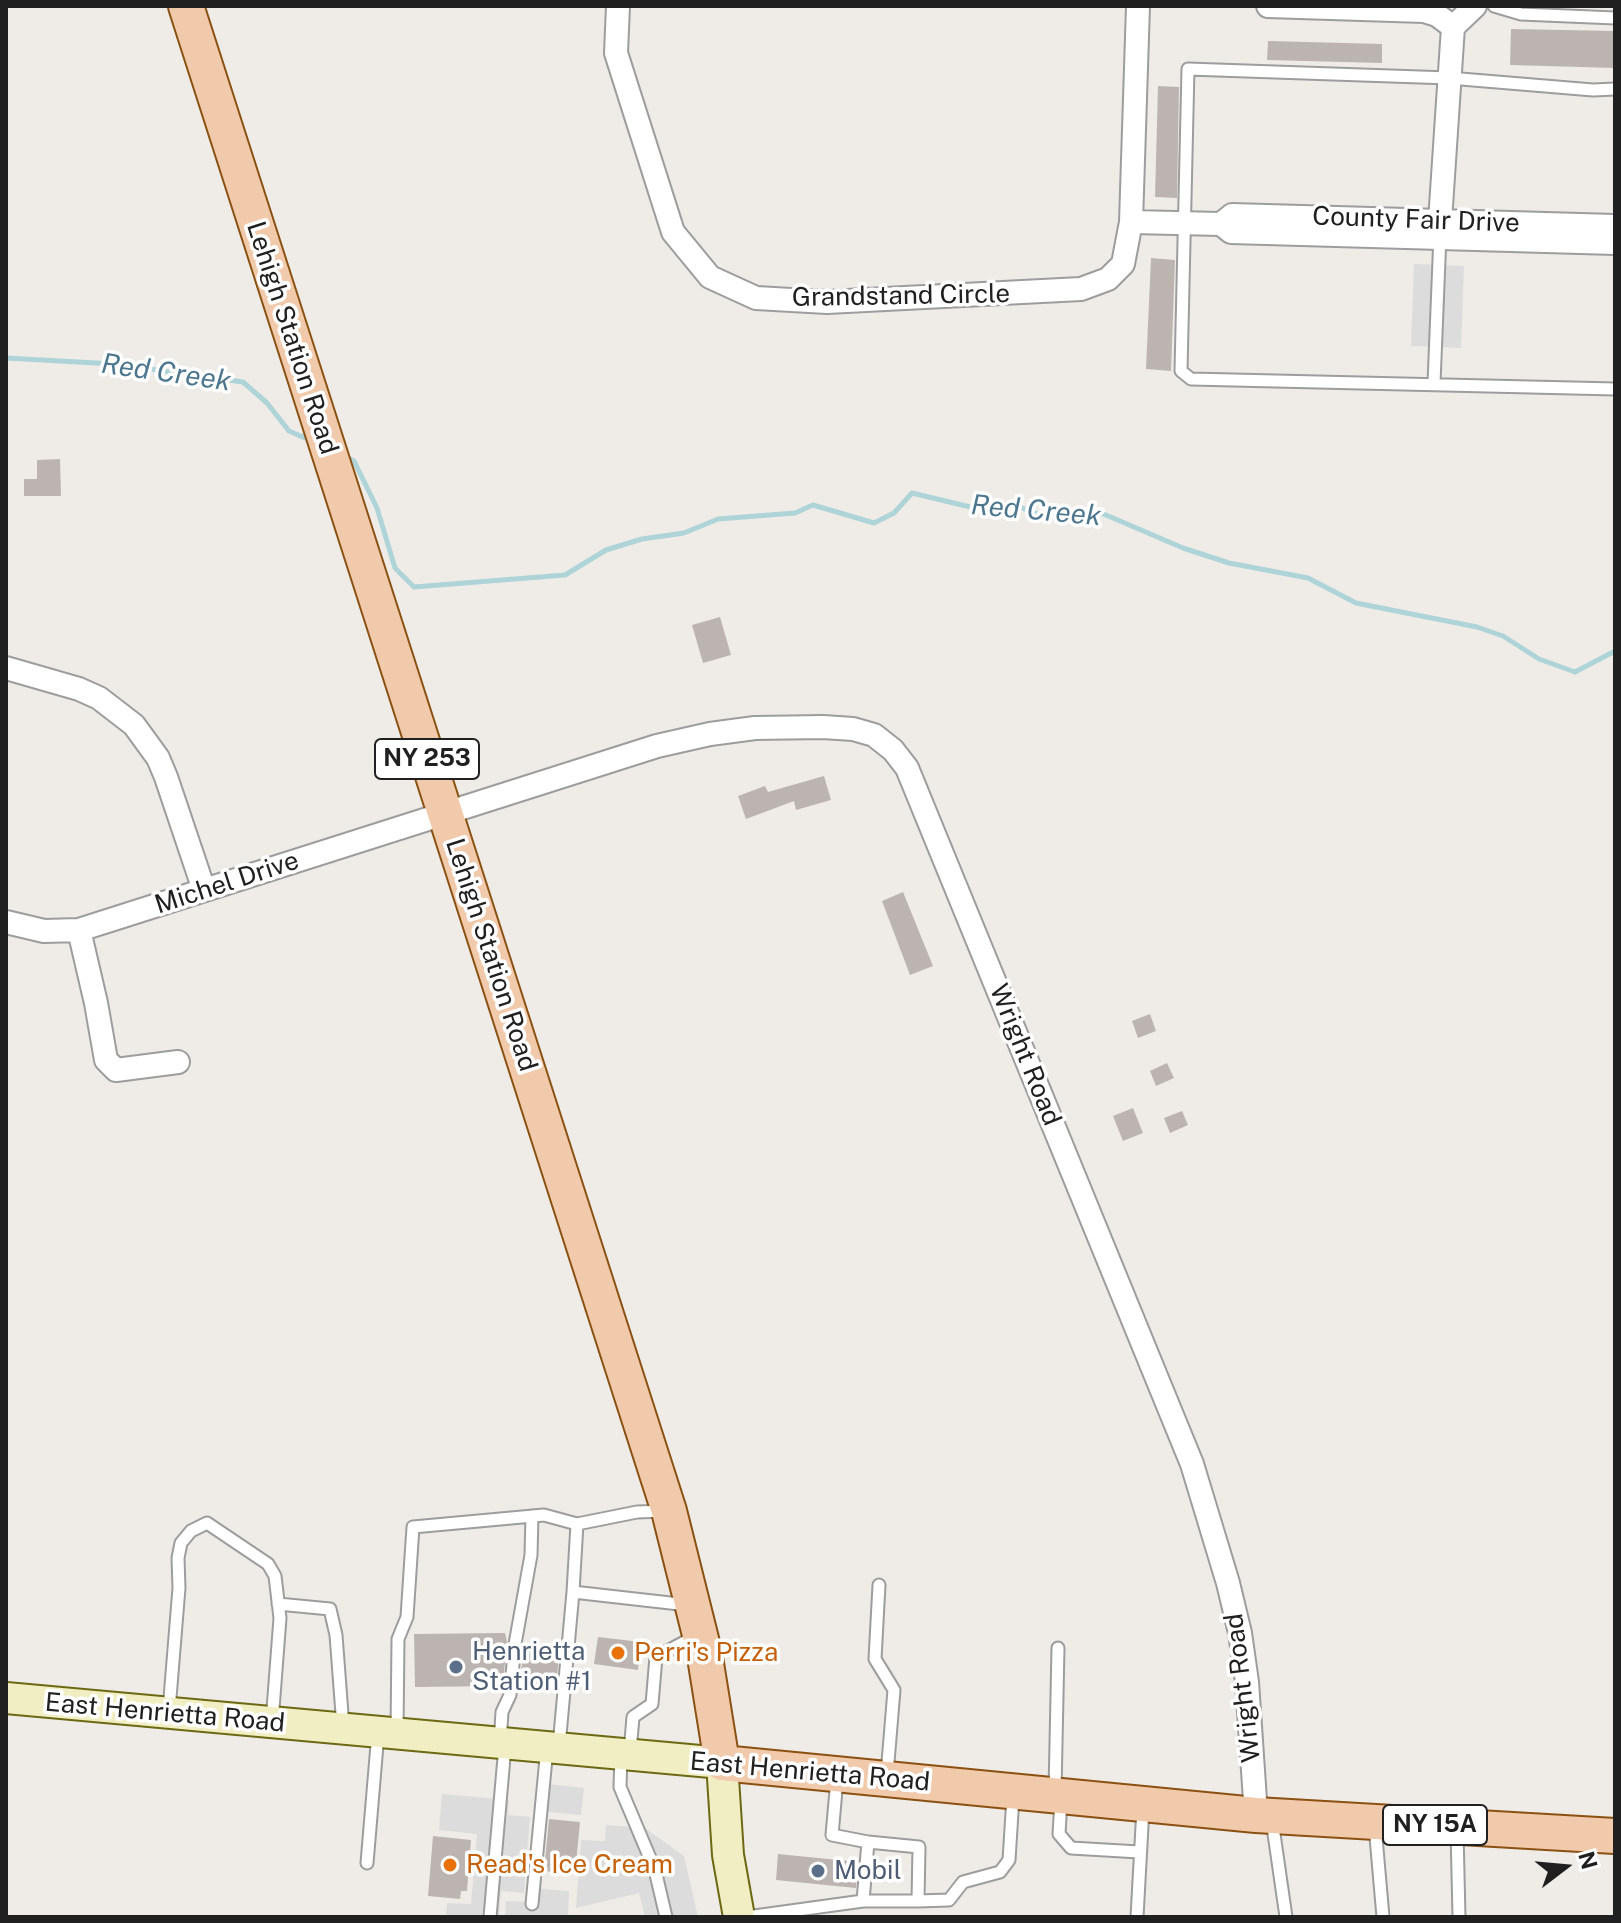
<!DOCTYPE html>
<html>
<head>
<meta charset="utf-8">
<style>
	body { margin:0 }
	#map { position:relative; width:1621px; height:1923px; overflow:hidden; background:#efece8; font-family:"Public Sans",sans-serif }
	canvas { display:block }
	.frame { position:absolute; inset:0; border:8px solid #202020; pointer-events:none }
	.north { position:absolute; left:1525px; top:1827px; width:80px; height:80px; -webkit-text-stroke:6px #fff; paint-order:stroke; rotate:74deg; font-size:22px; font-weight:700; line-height:32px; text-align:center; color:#202020 }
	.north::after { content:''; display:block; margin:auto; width:28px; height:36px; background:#202020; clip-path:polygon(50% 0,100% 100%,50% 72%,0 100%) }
</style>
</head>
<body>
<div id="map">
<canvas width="1621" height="1923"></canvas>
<div class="frame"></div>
<div class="north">N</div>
</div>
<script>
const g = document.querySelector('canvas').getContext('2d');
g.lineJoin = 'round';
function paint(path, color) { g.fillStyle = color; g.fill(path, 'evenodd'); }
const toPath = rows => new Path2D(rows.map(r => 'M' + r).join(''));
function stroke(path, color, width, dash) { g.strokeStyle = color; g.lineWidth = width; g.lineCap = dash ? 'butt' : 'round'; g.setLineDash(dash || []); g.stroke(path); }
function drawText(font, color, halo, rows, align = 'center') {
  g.font = font + ' "Public Sans",sans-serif'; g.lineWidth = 7; g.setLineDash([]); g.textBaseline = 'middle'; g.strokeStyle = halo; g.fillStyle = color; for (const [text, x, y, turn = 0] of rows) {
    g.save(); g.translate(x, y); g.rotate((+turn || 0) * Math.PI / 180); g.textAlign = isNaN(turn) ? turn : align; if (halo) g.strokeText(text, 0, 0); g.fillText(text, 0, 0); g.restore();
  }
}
const parking = toPath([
	[1414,264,1464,266,1461,348,1411,346],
	[539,1783,584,1788,581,1815,536,1811],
	[442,1794,509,1800,508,1815,530,1817,524,1893,501,1891,499,1917,446,1917,447,1903,471,1904,477,1834,439,1830],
	[606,1825,645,1828,684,1856,698,1917,645,1917,639,1893,576,1908,581,1840,605,1841],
	[528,1888,569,1891,568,1917,505,1917,506,1901,527,1902]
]);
const stream = toPath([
	[6,358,114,364,243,382,267,403,289,431,305,438],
	[346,457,354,461,377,508,395,568,414,587,565,575,606,550,642,539,684,533,718,519,795,513,813,505,874,523,894,513,912,493,987,511,1009,503,1038,514,1099,512,1183,548,1229,563,1308,578,1356,603,1477,627,1503,636,1539,659,1575,672,1615,651]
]);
const building = toPath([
	[1511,29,1615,31,1615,68,1510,65],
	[1268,41,1382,44,1382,63,1267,60],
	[1158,86,1179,87,1177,198,1155,197],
	[1151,258,1175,260,1171,371,1146,369],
	[60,459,61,496,24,496,24,479,37,479,37,460],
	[720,617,731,655,703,663,692,625],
	[824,776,831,800,796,810,794,801,746,819,738,796,765,786,768,792],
	[903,892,933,966,910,975,882,901],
	[1150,1014,1156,1031,1138,1038,1132,1021],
	[1167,1063,1174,1078,1156,1086,1150,1071],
	[1133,1108,1143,1133,1123,1141,1113,1116],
	[1182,1111,1188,1125,1170,1133,1164,1118],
	[505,1633,507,1642,503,1682,498,1682,498,1686,415,1687,414,1634],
	[598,1637,641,1642,638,1670,594,1664],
	[524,1644,560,1646,556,1686,520,1683],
	[549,1819,580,1822,575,1874,544,1871],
	[433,1836,471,1840,467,1891,461,1891,460,1899,428,1896],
	[778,1854,858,1862,856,1888,776,1880]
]);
const service = toPath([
	[1494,6,1521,14,1615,18],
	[1615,89,1593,90,1449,78,1188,69,1181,371,1191,379,1615,389],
	[1434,383,1440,235],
	[879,1585,875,1659,894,1690,887,1774],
	[573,1592,577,1524,637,1512,665,1511],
	[278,1604,330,1609,336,1635,343,1727],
	[169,1710,179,1588,178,1558,181,1543,191,1531,207,1523,268,1564,275,1576,280,1618,272,1722],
	[397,1731,398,1639,407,1617,413,1527,544,1515,577,1524],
	[500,1743,502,1712,510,1695,515,1644,531,1555,532,1516],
	[559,1746,573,1592,688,1605],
	[630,1752,633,1717,652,1704,656,1657,696,1636],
	[621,1755,620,1787,655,1870,666,1917],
	[1055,1791,1058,1648],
	[1061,1800,1059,1834,1071,1848,1139,1852],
	[1272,1820,1286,1917],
	[1375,1826,1383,1917],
	[1457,1831,1459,1917],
	[868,1842,919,1847,918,1901,949,1900,963,1882,1000,1872,1009,1860,1013,1797],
	[367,1863,378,1733],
	[863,1901,918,1901],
	[532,1904,547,1748],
	[490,1917,505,1746],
	[747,1917,863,1901,868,1842,832,1835,837,1779],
	[1137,1917,1143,1808]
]);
const minor = toPath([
	[618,6,616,53,673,232,710,277,756,298,827,302,1081,289,1108,279,1123,264,1131,222,1138,6],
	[1268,6,1424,11,1437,15,1453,27],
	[1453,27,1475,6],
	[1440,221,1453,27],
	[1131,222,1221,224],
	[1615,226,1232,215,1221,224,1231,232,1615,243],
	[6,668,79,689,99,698,134,725,158,758,166,777,204,890],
	[6,922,44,931,79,930,657,746,710,734,755,728,823,727,853,729,874,735,893,750,907,768,1192,1464,1228,1583,1240,1633,1247,1682,1256,1815],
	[79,930,96,1003,106,1060,116,1070,178,1062]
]);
const secondary = toPath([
	[6,1698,722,1763,728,1855,739,1917]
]);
const primary = toPath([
	[186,6,669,1511,704,1651,722,1763,1256,1815,1615,1836]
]);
const markers = [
	[618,1653,8,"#e8710a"],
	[456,1667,8,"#5c6f8a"],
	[450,1865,8,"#e8710a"],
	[818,1871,8,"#5c6f8a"]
];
const shields = [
	[427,759,104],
	[1435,1825,104]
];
const shieldNames = [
	["NY 253",427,759],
	["NY 15A",1435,1825]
];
const streetNames = [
	["County Fair Drive",1416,220,2],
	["Grandstand Circle",901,296,-1],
	["Lehigh Station Road",292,338,72],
	["Michel Drive",227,883,-18],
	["Lehigh Station Road",491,955,72],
	["Wright Road",1025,1055,68],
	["Wright Road",1243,1688,-97],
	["East Henrietta Road",165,1713,5],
	["East Henrietta Road",810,1772,5]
];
const serviceNames = [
	["Henrietta",472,1652],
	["Station #1",472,1682],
	["Mobil",834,1871]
];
const foodNames = [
	["Perri's Pizza",634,1653],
	["Read's Ice Cream",466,1865]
];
const waterNames = [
	["Red Creek",166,373,8],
	["Red Creek",1036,511,5]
];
paint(parking, '#dcdcdc');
stroke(stream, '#aed4d7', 5);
paint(building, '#bcb4b1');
stroke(service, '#9d9d9d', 15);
stroke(minor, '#9d9d9d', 26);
stroke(secondary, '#6b6913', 34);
stroke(primary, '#8a5112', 38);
stroke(service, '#fff', 11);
stroke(minor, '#fff', 22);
stroke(secondary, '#f2eec3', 30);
stroke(primary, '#f1c9ab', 34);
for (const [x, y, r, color] of markers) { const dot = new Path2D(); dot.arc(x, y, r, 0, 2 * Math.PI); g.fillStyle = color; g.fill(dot); stroke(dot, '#fff', 3); }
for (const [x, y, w] of shields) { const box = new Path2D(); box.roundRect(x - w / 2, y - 20, w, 40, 6); g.fillStyle = '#fff'; g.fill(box); stroke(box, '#202020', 2); }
drawText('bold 24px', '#202020', null, shieldNames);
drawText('26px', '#202020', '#fff', streetNames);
drawText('26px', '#4e5e75', '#fff', serviceNames, 'left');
drawText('26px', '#c56008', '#fff', foodNames, 'left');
drawText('italic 28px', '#4c778f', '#fff', waterNames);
</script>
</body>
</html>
